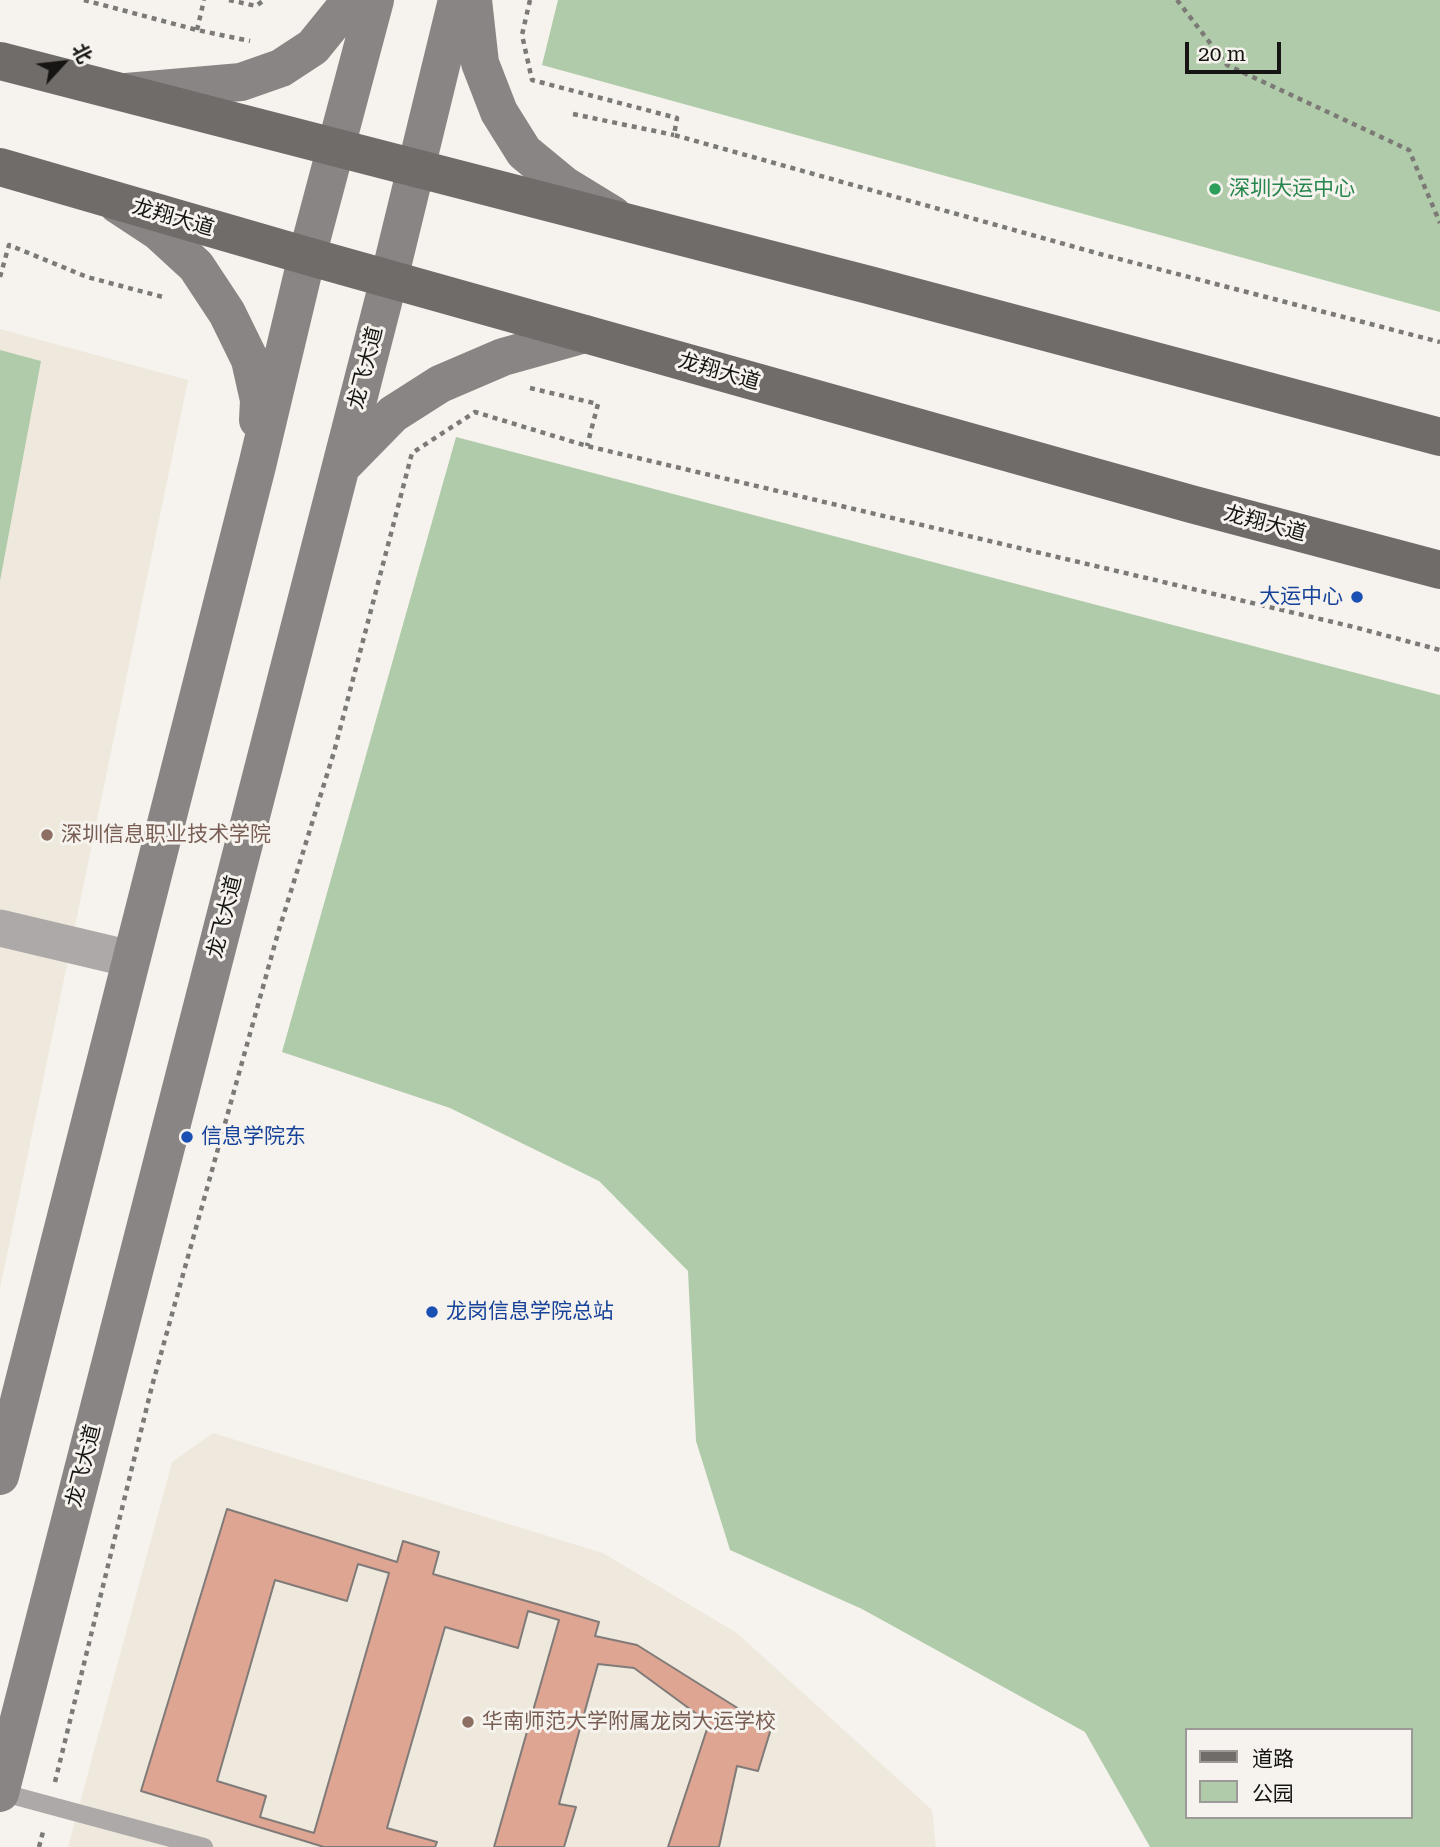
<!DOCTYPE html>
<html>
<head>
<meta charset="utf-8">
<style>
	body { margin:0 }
	#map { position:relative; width:1440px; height:1847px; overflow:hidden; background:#f6f3ee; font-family:"Roboto Serif","Noto Sans SC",serif }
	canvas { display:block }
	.legend { position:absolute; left:1185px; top:1728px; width:228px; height:91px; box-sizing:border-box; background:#f6f3ee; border:2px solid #9c9a96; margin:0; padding:9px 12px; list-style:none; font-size:21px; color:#161513 }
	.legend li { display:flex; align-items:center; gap:14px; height:35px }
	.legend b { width:35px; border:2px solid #9c9a96 }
	.north { position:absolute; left:28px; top:28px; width:70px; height:70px; -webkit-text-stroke:5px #f6f3ee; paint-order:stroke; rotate:63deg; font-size:19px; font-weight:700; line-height:28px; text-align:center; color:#161513 }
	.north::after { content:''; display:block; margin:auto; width:24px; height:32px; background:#161513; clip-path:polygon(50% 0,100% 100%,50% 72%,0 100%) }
	.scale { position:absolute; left:1185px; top:42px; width:96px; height:32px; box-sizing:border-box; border:4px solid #161513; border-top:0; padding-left:9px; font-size:21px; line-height:24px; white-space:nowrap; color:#161513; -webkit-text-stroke:5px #f6f3ee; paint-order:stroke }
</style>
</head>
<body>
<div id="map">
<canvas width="1440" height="1847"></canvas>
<ul class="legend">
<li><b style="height:9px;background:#706c6a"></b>道路</li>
<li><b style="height:19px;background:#b0cba9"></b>公园</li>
</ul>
<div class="north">北</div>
<div class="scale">20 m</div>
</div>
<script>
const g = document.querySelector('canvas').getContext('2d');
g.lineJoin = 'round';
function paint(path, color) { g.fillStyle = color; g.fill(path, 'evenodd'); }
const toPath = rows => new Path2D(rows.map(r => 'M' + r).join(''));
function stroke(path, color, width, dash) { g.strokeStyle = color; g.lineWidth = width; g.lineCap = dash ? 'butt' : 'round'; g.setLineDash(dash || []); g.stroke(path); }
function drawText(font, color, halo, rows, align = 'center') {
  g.font = font + ' "Roboto Serif","Noto Sans SC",serif'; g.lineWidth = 6; g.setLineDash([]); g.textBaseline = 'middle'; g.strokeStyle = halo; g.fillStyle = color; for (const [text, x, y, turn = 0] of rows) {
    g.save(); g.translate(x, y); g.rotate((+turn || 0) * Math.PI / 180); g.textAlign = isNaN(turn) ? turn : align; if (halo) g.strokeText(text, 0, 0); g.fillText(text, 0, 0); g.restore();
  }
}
const built = toPath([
	[0,329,188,380,0,1289],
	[213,1433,603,1553,737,1633,932,1810,936,1847,68,1847,172,1462]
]);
const green = toPath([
	[558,0,1440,0,1440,312,542,65],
	[0,350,41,361,0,581],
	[456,437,1440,695,1440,1847,1150,1847,1085,1732,862,1609,730,1550,696,1441,688,1271,599,1181,450,1108,282,1052],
	[1186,1730,1410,1730,1410,1817,1186,1817]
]);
const building = toPath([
	[227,1509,397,1562,403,1541,439,1552,433,1574,599,1622,595,1636,637,1645,771,1729,758,1771,737,1766,719,1847,668,1847,709,1723,634,1668,598,1664,559,1804,576,1807,564,1847,494,1847,559,1620,528,1611,518,1648,445,1627,387,1828,437,1842,435,1847,324,1847,141,1791,227,1509],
	[358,1564,389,1573,314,1833,260,1817,266,1796,217,1781,275,1580,347,1601,358,1564]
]);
const path = toPath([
	[84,0,197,30,250,41],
	[229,0,256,6,264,0],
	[530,0,522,35,532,80,677,118,674,135,1100,254,1440,342],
	[1177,0,1227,65,1409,150,1440,223],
	[197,30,204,0],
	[573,114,674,135],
	[0,277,9,245,87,277,163,297],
	[530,388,598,404,587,446],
	[55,1782,152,1386,278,933,334,752,412,453,475,412,587,446,1354,627,1440,650],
	[39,1847,44,1828]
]);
const service = toPath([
	[0,1792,204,1847]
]);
const minor = toPath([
	[0,928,131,959]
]);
const secondary = toPath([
	[473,0,480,63,499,112,524,152,564,185,613,215],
	[126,92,241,82,281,68,313,47,351,0],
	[118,205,159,232,196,266,227,313,250,360,259,400,258,420],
	[343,465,393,414,440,384,503,357,585,334],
	[0,1476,257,466,307,256,375,0],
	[0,1793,389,279,457,0]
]);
const primary = toPath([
	[0,61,869,285,1440,437],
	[0,167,307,256,1191,504,1440,570]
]);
const markers = [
	[1215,189,7,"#2e9e5b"],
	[1357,597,7,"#1a4fb4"],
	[47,835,7,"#8d6e63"],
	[187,1137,7,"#1a4fb4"],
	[432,1312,7,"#1a4fb4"],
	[468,1722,7,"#8d6e63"]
];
const leisureNames = [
	["深圳大运中心",1229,189]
];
const streetNames = [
	["龙翔大道",173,218,16],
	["龙飞大道",366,368,-76],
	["龙翔大道",719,372,16],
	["龙翔大道",1265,524,15],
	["龙飞大道",225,917,-76],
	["龙飞大道",84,1466,-76]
];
const transitNames = [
	["大运中心",1343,597,"right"],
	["信息学院东",201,1137],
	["龙岗信息学院总站",446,1312]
];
const educationNames = [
	["深圳信息职业技术学院",61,835],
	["华南师范大学附属龙岗大运学校",482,1722]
];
paint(built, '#efe9dd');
paint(green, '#b0cba9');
paint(building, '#dda592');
stroke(building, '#807a79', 2);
stroke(path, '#7c7a76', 4.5, [5, 5]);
stroke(service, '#aca9a8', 18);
stroke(minor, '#aca9a8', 37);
stroke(secondary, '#898584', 38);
stroke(primary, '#706c6a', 38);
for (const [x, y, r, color] of markers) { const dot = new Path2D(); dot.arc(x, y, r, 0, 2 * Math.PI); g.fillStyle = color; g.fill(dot); stroke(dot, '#f6f3ee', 2.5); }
drawText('21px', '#27864d', '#f6f3ee', leisureNames, 'left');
drawText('21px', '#161513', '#f6f3ee', streetNames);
drawText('21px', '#164399', '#f6f3ee', transitNames, 'left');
drawText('21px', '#785e54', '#f6f3ee', educationNames, 'left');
</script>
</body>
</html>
